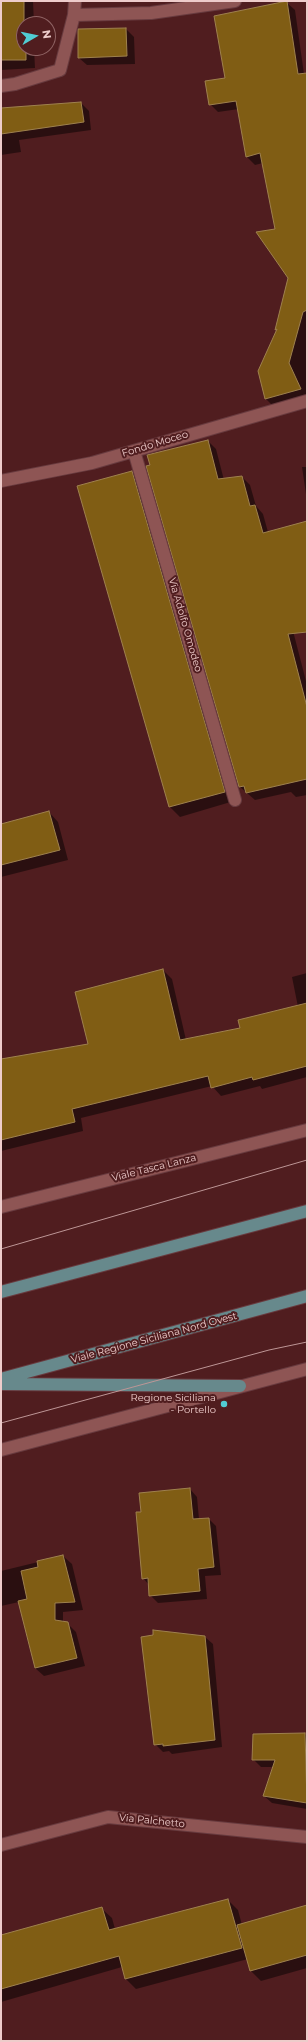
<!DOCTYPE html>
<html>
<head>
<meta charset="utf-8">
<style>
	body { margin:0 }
	#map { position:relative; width:308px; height:2042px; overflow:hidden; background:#501d1f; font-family:Montserrat,sans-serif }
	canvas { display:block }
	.frame { position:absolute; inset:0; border:2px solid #eecccb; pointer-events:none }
	.north { position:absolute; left:16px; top:16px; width:40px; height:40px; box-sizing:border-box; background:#501d1f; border:1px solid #8f6364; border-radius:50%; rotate:81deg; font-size:11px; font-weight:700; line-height:16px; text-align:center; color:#eecccb }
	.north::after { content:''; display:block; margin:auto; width:14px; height:18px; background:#51ccd3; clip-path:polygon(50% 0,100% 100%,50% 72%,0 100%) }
</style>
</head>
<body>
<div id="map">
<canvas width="308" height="2042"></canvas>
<div class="frame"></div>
<div class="north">N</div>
</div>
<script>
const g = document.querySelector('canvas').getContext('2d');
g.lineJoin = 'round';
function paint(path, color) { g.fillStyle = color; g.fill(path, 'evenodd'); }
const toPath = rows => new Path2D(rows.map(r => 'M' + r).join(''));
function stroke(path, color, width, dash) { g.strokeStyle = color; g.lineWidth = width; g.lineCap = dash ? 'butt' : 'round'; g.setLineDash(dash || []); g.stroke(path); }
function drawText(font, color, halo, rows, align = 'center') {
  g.font = font + ' Montserrat,sans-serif'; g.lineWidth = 4; g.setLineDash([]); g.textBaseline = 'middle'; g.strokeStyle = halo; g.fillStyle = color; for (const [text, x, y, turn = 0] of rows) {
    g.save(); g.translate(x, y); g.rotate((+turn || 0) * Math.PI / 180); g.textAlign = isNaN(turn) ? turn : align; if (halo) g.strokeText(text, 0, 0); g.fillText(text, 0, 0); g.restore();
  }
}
const shadow = toPath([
	[1,1,33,1,34,24,24,24,24,48,34,48,35,68,1,70],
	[286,2,295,10,304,74,307,74,307,397,274,407,266,399,259,371,275,336,289,278,276,230,263,163,255,165,247,157,239,109,218,112,210,104,226,79],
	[126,29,134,37,135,64,87,65,79,58,79,30],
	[81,103,89,111,91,130,19,140,21,152,1,155,1,109],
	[208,441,216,449,224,480,242,477,250,485,256,506,263,514,268,532,307,522,307,556,276,565,307,685,307,795,296,797,291,792,255,800,240,787,148,467],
	[302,467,307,467,307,501],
	[132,472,142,482,234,801,180,817,170,807,78,487],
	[49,812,58,822,68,860,1,877,1,825],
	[163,970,172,979,186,1040,241,1029,298,1007,292,977,307,973,307,1077,262,1089,260,1086,221,1096,212,1086,81,1118,83,1131,1,1151,1,1076,89,1044],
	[190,1489,197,1497,199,1519,209,1519,216,1526,221,1575,205,1576,207,1599,158,1603,150,1595,149,1585,143,1578],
	[63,1556,72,1564,83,1610,63,1612,63,1622,67,1623,76,1632,85,1666,44,1676,35,1668,19,1602,1,1606,1,1571],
	[205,1637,213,1644,222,1747,172,1754,169,1751,163,1752,155,1744],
	[304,1734,307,1736,307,1809,272,1803,264,1796,274,1767,261,1767,253,1759],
	[228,1900,238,1910,242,1925,307,1906,307,1968,261,1981,251,1971,248,1959,136,1989,126,1979,122,1967,1,2002,1,1936,101,1908,112,1918,115,1929]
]);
const building = toPath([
	[1,1,24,1,24,48,26,48,26,60,1,60,1,1],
	[287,1,298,74,307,73,307,310,303,312,289,363,301,389,265,399,258,371,277,329,275,330,288,278,256,232,275,229,260,153,246,157,236,101,209,105,205,81,225,78,214,16,287,1],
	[126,28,127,56,78,58,78,29,126,28],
	[81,102,84,122,1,134,1,108,81,102],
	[208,440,218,479,242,476,250,506,255,505,263,533,307,521,307,632,288,634,307,707,307,779,246,793,244,786,239,787,146,466,150,465,147,455,208,440],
	[132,471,225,792,169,807,77,486,132,471],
	[49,811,60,850,1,865,1,824,49,811],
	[163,969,180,1040,240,1028,238,1020,307,1003,307,1066,253,1080,252,1077,211,1088,208,1076,72,1109,75,1122,1,1140,1,1059,88,1044,75,992,163,969],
	[190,1488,193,1519,209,1518,214,1567,198,1569,200,1591,149,1596,148,1578,142,1579,136,1512,141,1512,139,1493,190,1488],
	[63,1555,75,1602,55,1603,55,1620,68,1622,77,1658,35,1668,18,1601,27,1599,21,1571,38,1567,37,1561,63,1555],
	[153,1630,205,1636,215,1740,163,1746,163,1744,154,1745,141,1637,153,1635,153,1630],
	[305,1733,307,1803,263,1796,275,1760,252,1760,253,1734,305,1733],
	[228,1899,242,1948,125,1979,119,1956,1,1989,1,1935,102,1907,109,1930,228,1899],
	[307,1905,307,1955,250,1971,237,1925,307,1905]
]);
const street = toPath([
	[74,15,75,1],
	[1,86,15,84,60,70,74,15,151,13,235,1],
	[134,451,235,800],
	[1,481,92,463,307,401],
	[1,1845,108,1817,307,1837]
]);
const secondary = toPath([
	[1,1207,307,1130],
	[1,1450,307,1369]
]);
const primary = toPath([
	[1,1292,307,1211],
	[1,1379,307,1296],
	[1,1384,240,1386]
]);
const tram = toPath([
	[1,1249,307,1160],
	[1,1423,269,1350,307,1342]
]);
const markers = [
	[224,1404,4,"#51ccd3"]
];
const streetNames = [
	["Fondo Moceo",155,444,-17],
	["Via Adolfo Omodeo",185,625,74],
	["Viale Tasca Lanza",154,1168,-14],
	["Viale Regione Siciliana Nord Ovest",154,1338,-15],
	["Via Palchetto",152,1821,6]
];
const poiNames = [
	["Regione Siciliana",216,1398],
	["- Portello",216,1410]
];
paint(shadow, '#0007');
paint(building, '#805d14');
stroke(building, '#9e814e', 1);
stroke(street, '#683b3f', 14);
stroke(secondary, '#683b3f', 14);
stroke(primary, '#683b3f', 14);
stroke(street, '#8e5554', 12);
stroke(secondary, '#8e5554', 12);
stroke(primary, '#67898c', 12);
stroke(tram, '#bd9696', 1);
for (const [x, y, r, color] of markers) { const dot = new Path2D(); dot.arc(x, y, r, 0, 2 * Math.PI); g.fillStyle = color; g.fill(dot); stroke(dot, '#501d1f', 1.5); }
drawText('10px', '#eecccb', '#501d1f', streetNames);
drawText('10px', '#eecccb', '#501d1f', poiNames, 'right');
</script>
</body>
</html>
